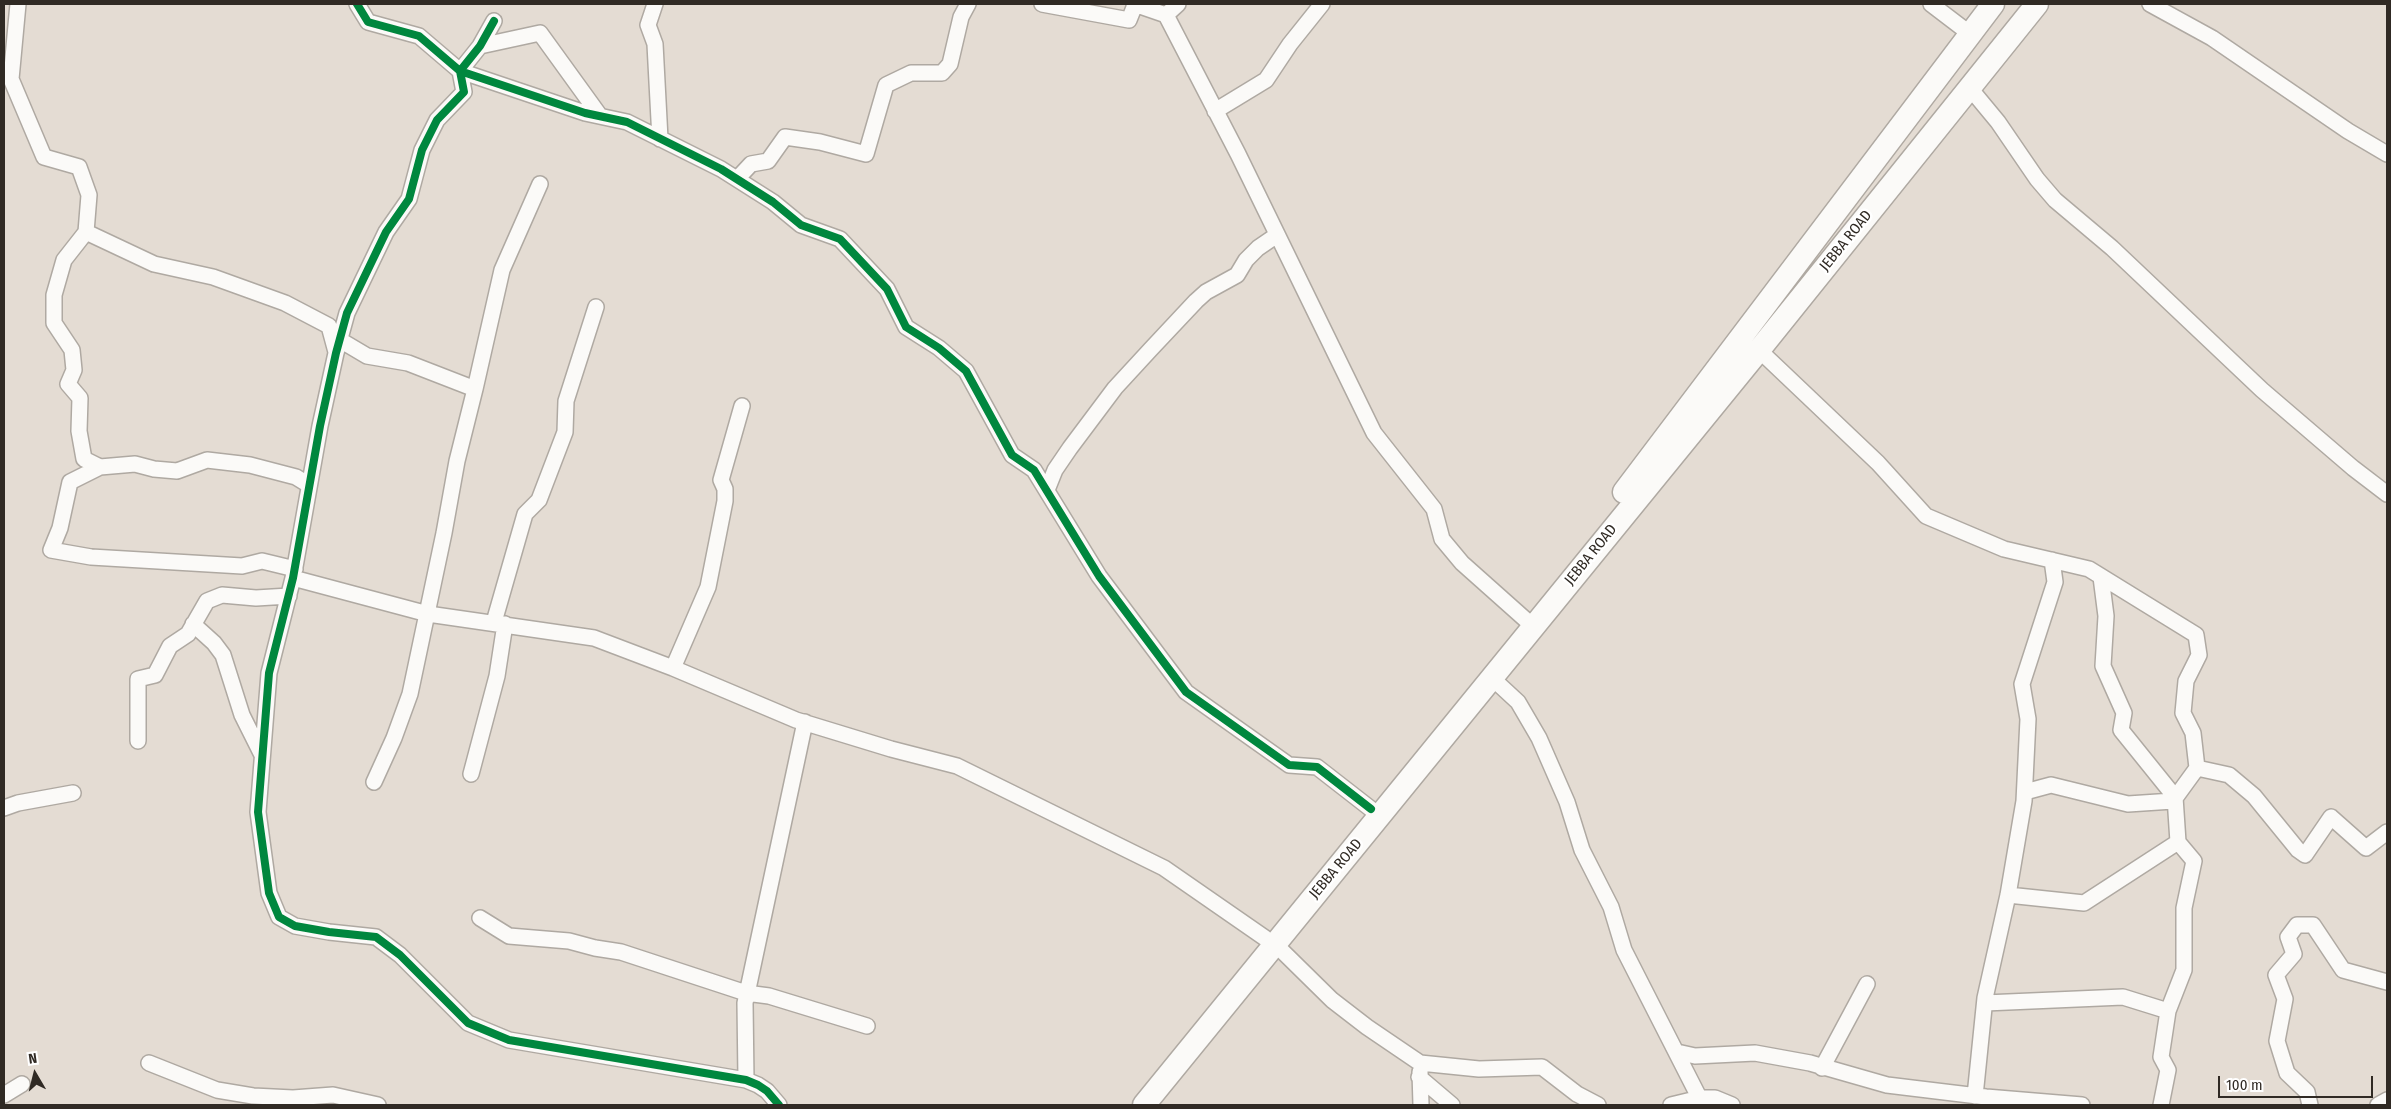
<!DOCTYPE html>
<html>
<head>
<meta charset="utf-8">
<style>
	body { margin:0 }
	#map { position:relative; width:2391px; height:1109px; overflow:hidden; background:#e4dcd3; font-family:"Fira Sans Condensed",sans-serif }
	canvas { display:block }
	.frame { position:absolute; inset:0; border:5px solid #302a24; pointer-events:none }
	.north { position:absolute; left:10px; top:1049px; width:50px; height:50px; -webkit-text-stroke:4px #fff; paint-order:stroke; rotate:352deg; font-size:14px; font-weight:700; line-height:20px; text-align:center; color:#302a24 }
	.north::after { content:''; display:block; margin:auto; width:18px; height:22px; background:#302a24; clip-path:polygon(50% 0,100% 100%,50% 72%,0 100%) }
	.scale { position:absolute; left:2218px; top:1076px; width:155px; height:22px; box-sizing:border-box; border:2px solid #302a24; border-top:0; padding-left:6px; font-size:15px; line-height:18px; white-space:nowrap; color:#302a24; -webkit-text-stroke:4px #fff; paint-order:stroke }
</style>
</head>
<body>
<div id="map">
<canvas width="2391" height="1109"></canvas>
<div class="frame"></div>
<div class="north">N</div>
<div class="scale">100 m</div>
</div>
<script>
const g = document.querySelector('canvas').getContext('2d');
g.lineJoin = 'round';
const toPath = rows => new Path2D(rows.map(r => 'M' + r).join(''));
function stroke(path, color, width, dash) { g.strokeStyle = color; g.lineWidth = width; g.lineCap = dash ? 'butt' : 'round'; g.setLineDash(dash || []); g.stroke(path); }
function drawText(font, color, halo, rows, align = 'center') {
  g.font = font + ' "Fira Sans Condensed",sans-serif'; g.lineWidth = 5; g.setLineDash([]); g.textBaseline = 'middle'; g.strokeStyle = halo; g.fillStyle = color; for (const [text, x, y, turn = 0] of rows) {
    g.save(); g.translate(x, y); g.rotate((+turn || 0) * Math.PI / 180); g.textAlign = isNaN(turn) ? turn : align; if (halo) g.strokeText(text, 0, 0); g.fillText(text, 0, 0); g.restore();
  }
}
const minor = toPath([
	[18,4,11,79,44,157,79,167,89,195,86,232,154,264,213,277,285,303,329,326,336,352],
	[357,4,368,22,419,36,460,71,585,113,627,122,721,169,773,202,801,225,840,239,887,289,906,327,939,348,966,371,1012,455,1034,470,1099,576,1186,692,1289,765,1317,767,1371,809],
	[655,4,648,25,655,44,660,139],
	[1042,4,1129,20,1135,5],
	[1134,4,1166,15,1238,154,1374,433,1434,509,1442,539,1462,563,1526,620],
	[1931,4,1969,33],
	[2150,4,2212,38,2348,131,2387,154],
	[1166,15,1178,4],
	[494,21,480,46,460,71,464,92,437,120,422,150,409,199,386,232,347,313,336,353,320,426,293,578,269,673,258,812,269,893,279,917,295,926,329,932,376,937,400,955,468,1023,509,1040,746,1080,758,1085,767,1091,779,1105],
	[480,46,540,33,600,116],
	[1969,87,1998,122,2037,179,2055,200,2112,248,2262,390,2353,468,2387,494],
	[1215,111,1266,80,1290,44,1322,4],
	[737,179,751,164,768,161,785,137,820,142,866,154,886,85,911,73,942,73,950,64,961,17,968,4],
	[86,232,64,260,54,295,54,323,72,350,74,370,68,384,80,398,79,431,84,459,100,467,135,464,154,469,177,471,207,460,250,465,296,477,309,485],
	[340,340,367,356,408,363,475,389,457,461,444,533,410,694,394,738,374,782],
	[1759,350,1878,463,1926,516,2004,549,2089,569,2196,635,2199,655,2186,681,2183,713,2193,733,2197,768],
	[475,389,502,270,540,184],
	[100,467,70,482,60,528,51,550,91,557,242,566,262,561,295,569],
	[1047,490,1055,470,1070,448,1115,388,1150,350,1196,301,1206,292,1237,275,1246,260,1258,248,1277,235],
	[293,578,428,614,594,638,673,668,796,720,891,749,957,766,1164,868,1265,938],
	[494,622,525,514,539,500,565,432,566,401,596,307],
	[193,624,214,643,223,655,242,715,262,755],
	[673,668,708,587,725,501,725,489,721,480,742,406],
	[1491,677,1518,702,1539,738,1567,802,1582,850,1611,907,1624,950,1703,1105],
	[138,741,138,679,155,675,170,646,188,634,207,601,222,595,256,598,289,596],
	[471,774,497,676,505,624],
	[2025,792,2051,785,2128,804,2173,801,2197,768,2229,775,2254,796,2298,850,2305,855,2331,817,2366,848,2387,832],
	[4,808,18,803,73,793],
	[2008,895,2084,903,2178,842,2175,797,2121,730,2124,713,2103,666,2106,616,2101,577],
	[480,918,509,936,569,941,595,948,621,952,746,993,769,996,867,1026],
	[1274,943,1332,1000,1367,1027,1420,1063,1479,1069,1542,1067,1577,1094,1598,1105],
	[1985,1003,2123,997,2168,1011],
	[1677,1052,1695,1056,1755,1053,1810,1063,1887,1085,1986,1097,2082,1105],
	[149,1063,217,1090,253,1096,293,1098,333,1095,378,1105],
	[1822,1068,1867,984],
	[1420,1072,1421,1105],
	[1419,1077,1452,1105],
	[746,1080,745,1003,805,722],
	[4,1095,22,1084],
	[1975,1096,1985,998,2008,895,2024,801,2028,719,2022,684,2055,582,2052,560],
	[1671,1105,1700,1098,1715,1098,1732,1105],
	[2161,1105,2168,1070,2161,1057,2168,1011,2184,970,2184,908,2194,861,2178,842],
	[2310,1105,2307,1092,2287,1073,2277,1041,2285,999,2276,975,2294,954,2288,937,2297,925,2313,925,2343,970,2387,982],
	[2378,1105,2387,1100]
]);
const highway = toPath([
	[1624,492,1993,4],
	[1144,1105,1759,350,2037,4]
]);
const cycleway = toPath([
	[357,4,368,22,419,36,460,71,585,113,627,122,721,169,773,202,801,225,840,239,887,289,906,327,939,348,966,371,1012,455,1034,470,1099,576,1186,692,1289,765,1317,767,1371,809],
	[494,21,480,46,460,71,464,92,437,120,422,150,409,199,386,232,347,313,336,353,320,426,293,578,269,673,258,812,269,893,279,917,295,926,329,932,376,937,400,955,468,1023,509,1040,746,1080,758,1085,767,1091,779,1105]
]);
const streetNames = [
	["JEBBA ROAD",1846,241,-51],
	["JEBBA ROAD",1591,555,-51],
	["JEBBA ROAD",1336,869,-50]
];
stroke(minor, '#afa9a2', 18);
stroke(highway, '#afa9a2', 25);
stroke(minor, '#fbfaf8', 15);
stroke(highway, '#fbfaf8', 22);
stroke(cycleway, '#00873e', 8);
drawText('15px', '#302a24', '#fff', streetNames);
</script>
</body>
</html>
